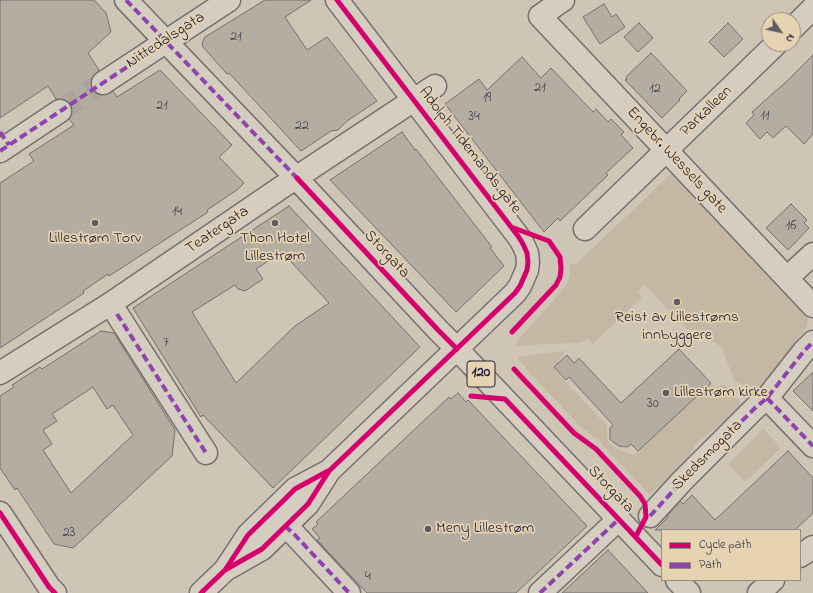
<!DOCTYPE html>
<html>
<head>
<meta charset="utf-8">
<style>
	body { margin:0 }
	#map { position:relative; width:813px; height:593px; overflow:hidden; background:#cfc5b5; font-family:"Indie Flower",sans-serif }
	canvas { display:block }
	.legend { position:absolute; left:661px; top:529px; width:140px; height:52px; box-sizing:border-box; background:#e6d3b1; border:1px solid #988c82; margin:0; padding:5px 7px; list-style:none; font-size:12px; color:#22223b }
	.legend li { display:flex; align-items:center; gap:8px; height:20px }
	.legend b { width:20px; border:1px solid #988c82 }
	.north { position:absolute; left:761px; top:12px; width:40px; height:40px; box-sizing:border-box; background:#e6d3b1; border:1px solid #988c82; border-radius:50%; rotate:124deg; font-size:11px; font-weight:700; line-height:16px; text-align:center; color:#22223b }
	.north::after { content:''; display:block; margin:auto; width:14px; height:18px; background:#5f5b66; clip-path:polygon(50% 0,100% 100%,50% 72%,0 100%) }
</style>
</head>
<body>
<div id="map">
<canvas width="813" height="593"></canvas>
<ul class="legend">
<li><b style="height:5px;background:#d6006c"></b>Cycle path</li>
<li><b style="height:5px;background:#8e44ad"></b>Path</li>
</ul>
<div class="north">N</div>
</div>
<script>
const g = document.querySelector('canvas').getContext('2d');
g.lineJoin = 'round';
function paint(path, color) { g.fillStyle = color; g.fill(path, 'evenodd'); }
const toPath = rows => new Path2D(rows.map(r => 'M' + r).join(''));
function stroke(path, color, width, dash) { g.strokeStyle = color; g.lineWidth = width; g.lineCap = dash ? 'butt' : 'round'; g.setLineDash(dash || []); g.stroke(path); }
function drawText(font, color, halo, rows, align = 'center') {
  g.font = font + ' "Indie Flower",sans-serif'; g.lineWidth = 3.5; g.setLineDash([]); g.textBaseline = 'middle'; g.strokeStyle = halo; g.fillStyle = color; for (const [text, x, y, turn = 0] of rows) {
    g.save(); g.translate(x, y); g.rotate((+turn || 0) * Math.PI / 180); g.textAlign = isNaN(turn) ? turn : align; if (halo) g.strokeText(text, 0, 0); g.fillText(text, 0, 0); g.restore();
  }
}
const green = toPath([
	[672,173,809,315,806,328,763,386,751,387,744,386,734,380,722,348,704,334,685,328,645,285,637,292,642,297,593,344,588,339,579,343,544,344,515,347,517,341,559,294,567,284,570,274,569,265,577,263],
	[566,351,554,368,562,378,607,426,607,440,616,449,634,455,710,383,715,388,721,385,725,385,741,403,737,411,697,443,676,475,649,494,598,440,580,426,529,372,517,357],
	[763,429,781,448,745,482,728,464]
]);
const building = toPath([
	[0,0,94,0,106,13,111,32,88,53,99,70,92,78,91,84,93,90,97,94,103,95,113,91,117,97,160,70,232,145,219,157,244,183,237,190,207,210,208,212,109,276,108,274,83,291,84,293,0,348,0,183,34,161,29,154,74,125,69,119,72,111,71,104,65,100,56,99,48,86,0,118,0,0],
	[265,0,311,0,285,17,307,50,327,37,377,101,347,121,338,130,331,131,301,151,229,73,227,74,203,47,202,43,205,37,265,0],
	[604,4,612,17,616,14,625,27,600,44,583,17,604,4],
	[639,23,653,38,638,52,624,37,639,23],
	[728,23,743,39,724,57,709,42,728,23],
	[651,53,687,91,679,99,680,100,662,118,625,80,627,79,626,77,651,53],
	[813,55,813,134,804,144,786,126,773,138,767,132,760,139,746,123,754,115,752,112,787,81,813,55],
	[522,57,541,78,551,68,593,112,596,109,608,122,611,119,624,132,621,135,633,148,606,173,608,175,560,221,558,218,544,232,445,104,479,79,487,90,522,57],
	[402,132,415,150,416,149,492,247,490,248,504,266,456,312,330,180,402,132],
	[791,204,807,220,804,223,809,228,788,250,766,228,791,204],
	[289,206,420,347,273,488,203,415,201,417,133,308,289,206],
	[282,252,329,303,295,326,236,383,192,312,235,285,238,289,245,291,263,279,256,269,282,252],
	[101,331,114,333,175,430,172,456,73,548,54,544,17,488,15,490,0,468,0,396,14,387,12,385,40,367,42,369,101,331],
	[93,387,107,409,113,405,133,435,71,493,43,450,52,444,43,430,57,421,52,414,93,387],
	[679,349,711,383,638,451,631,444,627,447,619,446,613,442,610,439,610,428,613,425,569,377,566,380,554,367,567,355,574,363,579,358,621,403,679,349],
	[813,372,813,411,793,391,813,372],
	[458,393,466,402,468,400,587,526,516,593,367,593,317,540,320,538,312,529,318,524,316,522,449,397,451,399,458,393],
	[788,451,813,478,813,513,795,530,655,530,668,517,667,516,680,501,683,504,692,495,715,520,788,451],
	[608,550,648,593,562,593,608,550]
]);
const minorTunnel = toPath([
	[60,111,103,83]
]);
const minor = toPath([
	[126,0,285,166,438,330,457,349],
	[563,0,540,16,813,306],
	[793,28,813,8],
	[103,83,229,0],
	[0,151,60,111],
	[585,229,776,44],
	[787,278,813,254],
	[117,314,206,453],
	[0,373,110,304,279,189,435,86],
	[767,398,813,446],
	[650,516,683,480,755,408,767,398,804,351,813,342],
	[285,526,295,535,349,593],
	[800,556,813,547],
	[540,593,619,519],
	[759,593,773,580]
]);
const major = toPath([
	[457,349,662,565],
	[0,513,49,587,55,593],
	[225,570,262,549,308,504,329,471,515,293,520,286,527,270,528,262,527,253,523,244,518,236,337,0],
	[677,580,689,593],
	[201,593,225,570,248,535,286,498,295,489,327,472]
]);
const quiet = toPath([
	[126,0,297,178],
	[0,132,9,145],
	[0,151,192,24],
	[117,314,206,453],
	[767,398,813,446],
	[650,516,683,480,755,408,767,398,804,351,813,342],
	[285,526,295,535,349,593],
	[540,593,619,519]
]);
const cycleway = toPath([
	[297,178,438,330,457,349],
	[511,227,549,241,560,257,561,269,560,277,556,285,512,332],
	[514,369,574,433,596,449,640,496,645,504,646,517,636,536],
	[471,396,505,399,662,565],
	[0,513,49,587,55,593],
	[225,570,262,549,308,504,329,471,515,293,520,286,527,270,528,262,527,253,523,244,518,236,337,0],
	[201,593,225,570,248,535,286,498,295,489,328,471]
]);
const markers = [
	[95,223,4,"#5f5b66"],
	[275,223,4,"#5f5b66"],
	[677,302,4,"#5f5b66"],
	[666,393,4,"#5f5b66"],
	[428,529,4,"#5f5b66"]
];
const numberNames = [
	["21",236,38],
	["21",540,89],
	["12",655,90],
	["19",487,99],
	["21",162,107],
	["11",765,117],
	["34",474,118],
	["22",302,127],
	["14",177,213],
	["16",791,227],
	["7",166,344],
	["30",653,405],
	["23",69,534],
	["4",368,578]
];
const shields = [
	[481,374,28]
];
const shieldNames = [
	["120",481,374]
];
const streetNames = [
	["Nittedalsgata",166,41,-33],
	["Parkalleen",707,112,-44],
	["Adolph Tidemands gate",469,151,52],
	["Engebr. Wessels gate",676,161,47],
	["Teatergata",218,231,-34],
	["Storgata",386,255,47],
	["Skedsmogata",708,456,-45],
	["Storgata",610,490,46]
];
const poiNames = [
	["Lillestrøm Torv",95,239],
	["Thon Hotel",275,239],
	["Lillestrøm",275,257],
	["Reist av Lillestrøms",677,318],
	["innbyggere",677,336],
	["Lillestrøm kirke",674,393,"left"],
	["Meny Lillestrøm",436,529,"left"]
];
paint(green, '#c4b8a4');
paint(building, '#b4ada2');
stroke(building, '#74706e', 1);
stroke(minorTunnel, '#aca49d', 22, [22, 11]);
stroke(minor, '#74706e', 25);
stroke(major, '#74706e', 25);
stroke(minor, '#d4cdc0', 22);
stroke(major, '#d4cdc0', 22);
stroke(quiet, '#8e44ad', 4, [8, 4]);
stroke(cycleway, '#d6006c', 5);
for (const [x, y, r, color] of markers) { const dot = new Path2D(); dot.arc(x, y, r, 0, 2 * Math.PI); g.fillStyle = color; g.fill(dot); stroke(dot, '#e6d3b1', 1.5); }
drawText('14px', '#464555', null, numberNames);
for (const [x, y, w] of shields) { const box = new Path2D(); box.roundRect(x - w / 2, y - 13, w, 26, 3); g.fillStyle = '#e6d3b1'; g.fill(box); stroke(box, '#22223b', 1); }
drawText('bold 15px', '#22223b', null, shieldNames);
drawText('16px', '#22223b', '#e6d3b1', streetNames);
drawText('16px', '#22223b', '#e6d3b1', poiNames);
</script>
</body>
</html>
